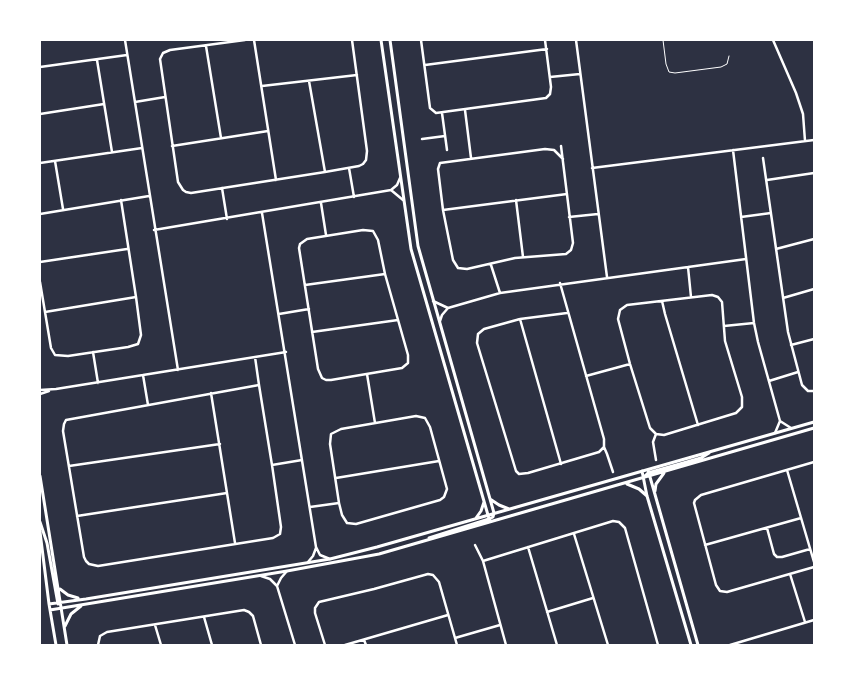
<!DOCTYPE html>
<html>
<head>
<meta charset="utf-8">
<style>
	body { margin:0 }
	#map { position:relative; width:854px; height:685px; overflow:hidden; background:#2d3142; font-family:"Golos Text",sans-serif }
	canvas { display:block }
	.frame { position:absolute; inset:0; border:41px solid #fff; pointer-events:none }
</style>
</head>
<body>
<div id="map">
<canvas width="854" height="685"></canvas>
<div class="frame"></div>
</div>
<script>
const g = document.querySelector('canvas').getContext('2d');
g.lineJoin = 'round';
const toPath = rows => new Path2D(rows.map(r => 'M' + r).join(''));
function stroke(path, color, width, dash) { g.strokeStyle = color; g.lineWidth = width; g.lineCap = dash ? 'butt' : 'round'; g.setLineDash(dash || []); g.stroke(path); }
const service = toPath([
	[663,40,666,64,669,72,675,73,721,67,727,64,729,56]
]);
const minor = toPath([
	[125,40,178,370],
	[245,40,170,50,163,53,160,59,178,182,183,190,186,192,191,193,325,172,359,166,363,164,366,160,367,151,352,40],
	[254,40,276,180],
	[421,40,430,108,436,113,546,98,550,94,551,87,545,40],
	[576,40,607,277],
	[773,40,796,93,803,114,805,141],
	[206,46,221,138],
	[97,60,112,152],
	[425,65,547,49],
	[40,67,127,55],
	[550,77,580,74],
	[309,81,325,172],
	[262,86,357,75],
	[135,102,165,97],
	[465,110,471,158],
	[442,113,447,150],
	[40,114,104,104],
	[422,139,445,136],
	[172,146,268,131],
	[561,146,573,243,571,250,566,254,515,258,467,269,458,268,453,260,443,210,438,169,440,163,545,149,554,150,563,159],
	[733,150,754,323,758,342,780,421,775,433],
	[763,158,788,332,802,385,808,391,814,391],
	[55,161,63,209],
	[40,163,142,148],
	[349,168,354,197],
	[592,168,814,140],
	[767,180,814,173],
	[222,188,227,219],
	[391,190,403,200],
	[516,200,523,257],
	[321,203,326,235],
	[443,210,567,194],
	[262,213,316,547,320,555,330,559],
	[40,214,149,196],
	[569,217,598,214],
	[741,217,771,213],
	[154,230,391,190,397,185,400,178],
	[363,230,373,231,378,240,385,274,408,355,408,363,402,368,331,380,326,380,322,378,318,369,299,248,300,244,307,239,363,230],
	[776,249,814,239],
	[40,262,127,249],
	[491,265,500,293],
	[688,267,691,297],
	[40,282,51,348,55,355,68,356,128,347,138,344,141,335,136,297,121,200],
	[560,283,604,439,604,447,607,454,613,472],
	[305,285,385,274],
	[712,295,718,297,722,302,725,341,742,397,742,407,736,413,664,435,656,434,650,428,630,364,618,319,620,310,627,305,712,295],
	[783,298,814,289],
	[433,301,448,308],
	[662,301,665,314,698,425],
	[45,312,136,297],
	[567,313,520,319,484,329,478,334,477,343,516,471,519,474,528,473,599,452,604,447],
	[279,314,309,309],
	[520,319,561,464],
	[440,321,442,315,448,308,500,293,746,259],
	[724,326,754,323],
	[312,332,398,320],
	[791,345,814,339],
	[93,352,98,383],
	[255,357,259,385,272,465,281,527,280,534,273,538,98,566,89,564,86,561,84,557,63,431,64,424,66,420,259,385],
	[367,374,375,423],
	[143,375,148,405],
	[586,376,630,364],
	[769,381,798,372],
	[40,390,56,389,286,352],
	[211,393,235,543],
	[40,394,49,391],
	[416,416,425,418,430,427,447,489,444,497,440,500,356,524,347,523,342,515,339,503,330,444,331,434,341,429,416,416],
	[780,421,791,428],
	[656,434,653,442,656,460],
	[814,462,701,495,695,500,694,503,716,585,720,591,727,592,814,567],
	[272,465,302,460],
	[69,466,220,444],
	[787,470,814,562],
	[336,478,439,461],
	[310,507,339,503],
	[77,516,227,493],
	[767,528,774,554,777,557,782,557,810,549],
	[574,534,608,645],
	[475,545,483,561,506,645],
	[705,545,801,518],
	[528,547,557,645],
	[483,561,613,521,619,522,625,528,658,645],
	[308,562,313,556,316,548],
	[790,574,805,622],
	[261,576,270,579,277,586,295,645],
	[277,586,281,578,287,571],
	[547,612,593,598],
	[204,617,212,645],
	[155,625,161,645],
	[455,638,500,625],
	[364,640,366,645],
	[98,645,100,636,107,632,244,610,249,612,253,616,261,645],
	[325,645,315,613,315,608,319,602,374,589,428,574,433,575,439,582,457,645],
	[345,645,448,615],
	[730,645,814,620]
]);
const tertiary = toPath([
	[381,40,411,249,490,522],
	[390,40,418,246,494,513],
	[648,470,698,645],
	[642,471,647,496,691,645],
	[40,476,67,645],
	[644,477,648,473,701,458,709,453],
	[627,484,639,489,647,496],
	[655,491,656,484,664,473],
	[490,499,499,505,509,509],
	[476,518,481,511,484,502],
	[40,522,47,543,58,604],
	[40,532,49,604,56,645],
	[429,538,489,519,493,517,494,513],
	[60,589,68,595,78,598],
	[49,604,86,599,330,559,377,547,814,422],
	[50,610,287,571,379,554,814,428],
	[65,626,71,614,81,606]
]);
stroke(service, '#fff', 1);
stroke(minor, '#fff', 2.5);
stroke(tertiary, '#fff', 3);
</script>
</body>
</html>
